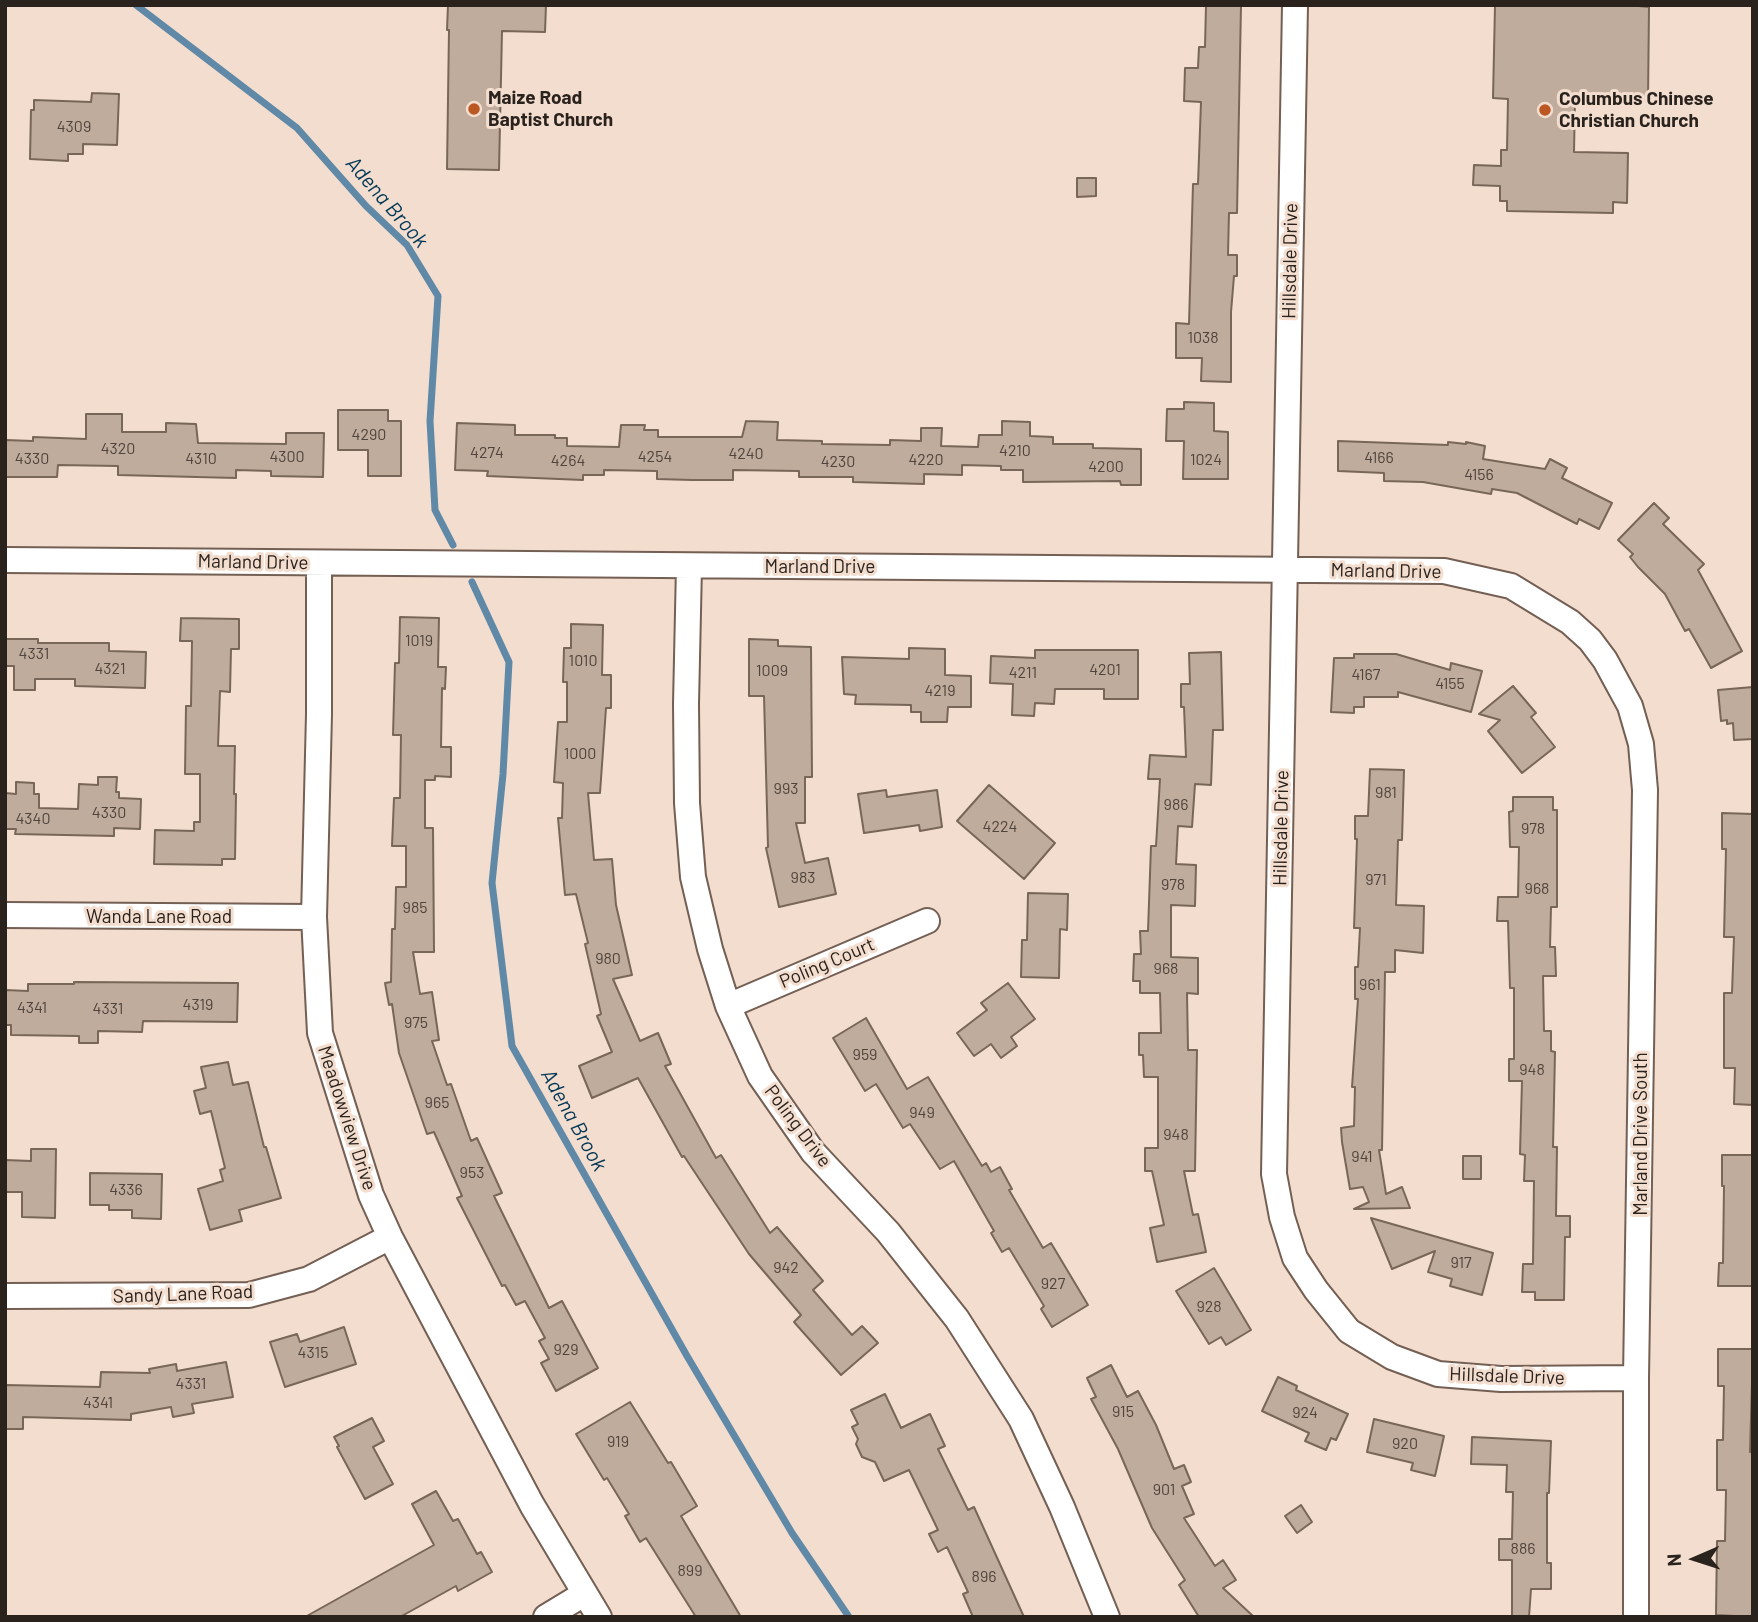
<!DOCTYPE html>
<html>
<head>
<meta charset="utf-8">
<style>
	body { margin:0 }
	#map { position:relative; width:1758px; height:1622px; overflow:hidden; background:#f3ddce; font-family:Barlow,sans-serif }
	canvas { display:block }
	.frame { position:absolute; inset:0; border:7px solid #2a221d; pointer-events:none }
	.north { position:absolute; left:1660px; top:1524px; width:70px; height:70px; -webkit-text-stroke:5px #f3ddce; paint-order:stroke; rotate:267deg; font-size:19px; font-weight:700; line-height:28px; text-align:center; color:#2a221d }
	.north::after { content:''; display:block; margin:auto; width:24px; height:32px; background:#2a221d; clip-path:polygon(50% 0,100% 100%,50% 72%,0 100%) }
</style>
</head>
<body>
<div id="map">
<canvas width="1758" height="1622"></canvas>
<div class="frame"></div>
<div class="north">N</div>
</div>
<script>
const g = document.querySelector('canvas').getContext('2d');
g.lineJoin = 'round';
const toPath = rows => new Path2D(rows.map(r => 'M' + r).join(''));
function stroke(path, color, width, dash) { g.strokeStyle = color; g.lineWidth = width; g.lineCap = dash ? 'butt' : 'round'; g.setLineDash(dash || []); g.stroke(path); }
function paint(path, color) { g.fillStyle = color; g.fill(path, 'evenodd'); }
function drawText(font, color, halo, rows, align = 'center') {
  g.font = font + ' Barlow,sans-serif'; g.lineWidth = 6; g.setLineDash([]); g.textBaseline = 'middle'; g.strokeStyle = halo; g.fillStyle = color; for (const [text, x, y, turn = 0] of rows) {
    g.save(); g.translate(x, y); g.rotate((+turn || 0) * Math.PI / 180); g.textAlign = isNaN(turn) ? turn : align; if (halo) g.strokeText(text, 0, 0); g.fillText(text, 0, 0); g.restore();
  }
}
const stream = toPath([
	[136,5,297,128,366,206,407,245,438,296,430,421,435,510,453,545],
	[472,582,509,662,503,774,492,883,512,1046,687,1356,792,1533,849,1617]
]);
const building = toPath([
	[448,5,546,5,545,32,502,31,499,170,447,169,449,30,447,30,448,5],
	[1206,5,1241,5,1237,213,1229,213,1228,255,1237,255,1237,276,1234,276,1231,312,1231,382,1201,381,1202,358,1176,358,1176,323,1189,324,1193,184,1198,184,1201,102,1184,101,1185,68,1198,68,1199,47,1205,47,1206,5],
	[1628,5,1649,7,1648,101,1575,99,1574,152,1628,153,1627,203,1613,202,1613,213,1507,211,1507,201,1500,201,1500,186,1473,185,1474,165,1501,166,1501,150,1507,150,1508,99,1493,98,1495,6,1628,5],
	[92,93,119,94,117,145,83,144,83,154,68,154,68,161,30,159,31,110,34,110,34,100,91,102,92,93],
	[1077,178,1096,178,1096,196,1077,197,1077,178],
	[1184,402,1214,403,1214,431,1228,432,1228,479,1183,479,1184,441,1166,441,1167,409,1184,409,1184,402],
	[338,410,388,410,388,421,401,421,401,476,368,476,368,450,338,450,338,410],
	[86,414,122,414,122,432,166,432,166,423,196,424,198,443,286,444,286,433,324,433,323,477,271,476,271,471,236,470,236,478,118,475,118,466,58,465,57,477,5,477,5,440,33,441,33,437,86,439,86,414],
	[746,421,778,422,777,440,822,441,822,444,890,445,890,440,921,441,921,428,942,428,941,446,978,447,979,435,1002,435,1002,421,1030,422,1030,436,1053,437,1053,444,1093,444,1093,448,1141,449,1141,485,1121,485,1120,481,1023,482,1023,470,1001,470,1001,466,962,465,962,475,924,474,924,484,853,482,853,477,799,477,799,471,733,470,733,480,692,480,657,479,657,471,604,470,604,475,583,475,583,480,487,476,488,471,455,470,457,423,515,425,515,435,555,435,555,438,567,438,567,446,619,447,621,425,645,425,644,430,658,430,658,437,742,437,746,421],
	[1338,441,1448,445,1448,442,1466,444,1466,442,1485,446,1483,459,1545,469,1550,459,1567,468,1562,478,1612,503,1599,529,1579,519,1577,524,1517,493,1492,489,1491,494,1423,482,1384,481,1384,473,1338,471,1338,441],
	[1654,503,1669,518,1663,524,1704,564,1698,570,1742,651,1711,668,1689,629,1685,631,1665,594,1638,567,1630,557,1633,554,1618,540,1654,503],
	[400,617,439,618,438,667,446,667,445,689,442,688,441,747,451,747,451,777,435,776,435,780,425,780,425,828,433,828,434,952,413,952,420,994,432,992,439,1040,432,1041,447,1085,451,1084,471,1141,477,1138,502,1193,494,1196,549,1308,562,1301,598,1368,556,1391,541,1363,549,1359,539,1341,545,1338,525,1301,516,1305,505,1285,502,1286,457,1198,462,1196,434,1132,427,1134,399,1053,392,1004,389,1005,385,983,391,982,392,929,395,929,396,887,406,887,406,846,392,846,394,798,400,798,401,735,393,735,395,663,399,663,400,617],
	[181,618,239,619,239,649,231,649,230,692,220,691,218,746,235,746,234,794,236,794,235,859,222,859,222,865,154,864,155,830,194,831,194,822,200,822,200,774,185,774,186,706,191,706,192,641,180,641,181,618],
	[571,624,603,625,602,675,611,675,611,708,606,708,600,793,588,793,594,860,612,859,616,905,632,975,613,979,640,1041,658,1033,671,1064,665,1066,716,1158,721,1155,770,1233,777,1227,823,1281,813,1290,852,1335,862,1326,878,1343,841,1375,794,1322,801,1315,749,1254,684,1156,682,1157,638,1078,592,1098,579,1066,612,1052,597,1016,601,1014,585,944,588,943,576,894,565,895,558,818,562,818,563,783,554,782,558,722,567,722,567,682,563,682,564,648,571,648,571,624],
	[5,639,38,639,38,643,109,643,109,651,146,652,145,688,75,686,75,679,35,679,35,690,14,690,14,666,5,666,5,639],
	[749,639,778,640,778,646,811,647,812,777,805,777,805,823,796,823,805,863,828,858,836,894,779,907,766,848,768,847,764,696,749,696,749,639],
	[909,648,945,649,945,675,971,676,971,707,948,707,947,722,921,722,921,712,911,712,911,705,855,704,856,695,844,694,842,657,909,659,909,648],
	[1035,650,1138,650,1138,699,1104,699,1104,689,1055,689,1054,704,1035,703,1034,716,1012,715,1013,684,990,683,991,656,1035,658,1035,650],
	[1221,652,1223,730,1213,730,1211,785,1195,784,1192,827,1178,826,1176,864,1196,865,1195,906,1171,905,1171,957,1198,958,1198,994,1187,993,1188,1050,1197,1050,1195,1171,1184,1171,1193,1215,1198,1214,1206,1252,1157,1262,1150,1228,1164,1225,1152,1171,1145,1171,1145,1148,1158,1148,1158,1077,1144,1077,1143,1055,1139,1055,1139,1033,1161,1033,1160,993,1140,993,1140,981,1133,981,1134,954,1141,954,1140,931,1148,931,1151,846,1156,846,1160,779,1148,779,1150,755,1186,757,1184,707,1181,707,1181,684,1190,684,1189,653,1221,652],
	[1354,654,1396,654,1450,670,1451,663,1482,671,1471,712,1398,692,1398,697,1364,697,1364,707,1354,707,1354,713,1331,712,1334,658,1354,658,1354,654],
	[1513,686,1536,713,1531,717,1555,747,1522,773,1488,731,1500,720,1479,714,1513,686],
	[1753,687,1753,739,1734,740,1733,723,1727,724,1727,720,1721,721,1718,690,1753,687],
	[1370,769,1404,770,1402,840,1398,840,1396,905,1424,906,1423,953,1395,950,1395,972,1385,972,1382,1150,1379,1150,1386,1194,1402,1187,1410,1208,1354,1209,1369,1202,1363,1187,1350,1189,1342,1142,1341,1128,1354,1126,1355,1087,1352,1087,1358,999,1355,999,1355,967,1358,967,1360,928,1354,928,1357,839,1355,839,1355,816,1368,816,1370,769],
	[98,777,117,777,116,792,119,792,119,798,141,799,140,829,114,828,114,836,15,834,16,829,5,829,5,793,16,794,16,782,34,783,34,794,39,794,39,808,78,809,79,784,98,785,98,777],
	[989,785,1055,843,1024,879,957,821,989,785],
	[886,790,887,797,937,790,942,827,920,831,919,825,864,833,858,794,886,790],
	[1513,797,1553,797,1553,810,1557,810,1557,907,1551,907,1550,947,1555,947,1556,976,1543,976,1544,1031,1551,1031,1551,1051,1555,1052,1553,1147,1557,1147,1556,1216,1570,1216,1570,1237,1565,1237,1564,1300,1535,1300,1535,1292,1522,1292,1523,1264,1533,1264,1534,1181,1524,1181,1525,1155,1520,1154,1522,1081,1509,1081,1509,1059,1514,1059,1514,988,1510,988,1508,921,1497,921,1498,897,1518,897,1519,847,1510,847,1509,812,1513,811,1513,797],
	[1722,813,1753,814,1753,1105,1734,1104,1735,1068,1724,1068,1724,993,1732,993,1734,937,1724,937,1726,849,1722,849,1722,813],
	[1028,893,1068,894,1067,930,1060,929,1059,978,1021,977,1022,940,1027,940,1028,893],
	[74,982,238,983,237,1022,143,1021,142,1032,98,1031,98,1043,79,1043,79,1036,11,1035,11,1025,5,1025,5,990,28,991,28,984,74,984,74,982],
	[1008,983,1035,1019,1011,1037,1017,1046,1001,1058,991,1044,974,1056,957,1033,987,1010,981,1003,1008,983],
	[866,1018,907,1089,928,1077,982,1166,986,1163,991,1172,1000,1167,1012,1189,1009,1190,1043,1248,1051,1243,1088,1305,1052,1327,1041,1309,1044,1306,1009,1248,1002,1252,991,1233,994,1231,954,1161,940,1169,910,1124,903,1128,876,1084,865,1091,833,1038,866,1018],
	[228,1062,233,1085,248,1082,264,1147,266,1147,281,1198,239,1210,242,1221,210,1230,198,1189,223,1181,220,1170,225,1168,211,1111,200,1114,194,1091,206,1088,201,1067,228,1062],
	[31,1149,56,1149,55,1218,22,1217,22,1192,5,1192,5,1160,31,1161,31,1149],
	[1722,1155,1753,1155,1753,1286,1718,1286,1719,1263,1723,1263,1724,1186,1722,1186,1722,1155],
	[1463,1156,1481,1156,1481,1179,1463,1179,1463,1156],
	[90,1173,162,1174,161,1219,132,1218,132,1210,109,1210,109,1205,90,1205,90,1173],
	[1371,1218,1493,1253,1482,1295,1450,1286,1452,1279,1428,1272,1435,1251,1392,1269,1371,1218],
	[1214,1268,1251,1330,1226,1345,1221,1337,1209,1344,1176,1291,1214,1268],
	[344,1327,356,1364,285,1387,270,1342,297,1334,300,1342,344,1327],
	[1718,1349,1753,1349,1750,1452,1753,1452,1753,1617,1716,1615,1717,1541,1725,1541,1726,1490,1717,1490,1717,1440,1723,1440,1724,1386,1718,1386,1718,1349],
	[226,1362,233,1397,192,1404,194,1413,173,1417,171,1407,131,1414,131,1420,23,1417,23,1429,5,1429,5,1385,100,1387,101,1372,150,1373,149,1369,176,1364,177,1371,226,1362],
	[1111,1365,1127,1397,1138,1391,1156,1425,1174,1469,1184,1465,1191,1482,1182,1486,1194,1514,1184,1518,1215,1566,1223,1560,1236,1580,1223,1588,1254,1617,1199,1617,1179,1585,1185,1580,1152,1528,1118,1449,1091,1399,1096,1397,1087,1378,1111,1365],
	[1278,1377,1297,1386,1296,1390,1348,1414,1336,1440,1331,1438,1326,1450,1305,1441,1309,1433,1262,1411,1278,1377],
	[885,1394,901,1428,930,1414,945,1446,938,1449,968,1510,974,1507,1024,1617,973,1617,963,1594,968,1592,947,1547,938,1552,929,1534,938,1530,909,1470,884,1481,875,1462,862,1457,856,1444,858,1439,852,1427,858,1424,851,1410,885,1394],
	[630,1402,668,1463,671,1462,697,1506,681,1516,741,1617,696,1617,646,1538,640,1542,625,1516,629,1514,607,1478,604,1480,576,1434,630,1402],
	[372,1418,384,1441,373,1447,393,1484,365,1499,337,1447,339,1446,334,1437,372,1418],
	[1374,1419,1444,1436,1435,1476,1411,1470,1413,1463,1367,1452,1374,1419],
	[1472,1437,1551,1441,1549,1493,1547,1493,1547,1563,1551,1563,1551,1589,1531,1589,1529,1617,1512,1617,1512,1560,1499,1560,1499,1539,1512,1539,1513,1492,1506,1492,1507,1465,1471,1464,1472,1437],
	[436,1491,453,1521,458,1519,477,1554,481,1552,492,1572,458,1591,456,1586,400,1617,305,1617,434,1545,412,1504,436,1491],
	[1301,1505,1312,1522,1297,1533,1285,1516,1301,1505]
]);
const minor = toPath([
	[1295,5,1274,1174,1282,1217,1295,1258,1316,1290,1349,1331,1392,1357,1438,1374,1501,1379,1636,1378],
	[5,560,1444,571,1511,586,1570,622,1590,640,1605,660,1630,706,1641,744,1645,790,1636,1378,1636,1617],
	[319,563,319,714,314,917,320,1033,371,1195,390,1237,532,1505,599,1617],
	[689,566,686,704,687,803,693,877,710,949,728,1006,760,1076,813,1152,888,1232,957,1319,1021,1419,1062,1507,1107,1617],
	[5,915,314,917],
	[728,1006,927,921],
	[5,1296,249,1295,309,1279,390,1237],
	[546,1617,584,1594]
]);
const markers = [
	[474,109,7,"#bb5723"],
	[1545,110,7,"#bb5723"]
];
const numberNames = [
	["4309",74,127],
	["1038",1203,338],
	["4290",369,435],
	["4320",118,449],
	["4210",1015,451],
	["4274",487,453],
	["4240",746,454],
	["4300",287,457],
	["4254",655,457],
	["4166",1379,458],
	["4330",32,459],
	["4310",201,459],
	["4220",926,460],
	["1024",1206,460],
	["4264",568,461],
	["4230",838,462],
	["4200",1106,467],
	["4156",1479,475],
	["1019",419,641],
	["4331",34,654],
	["1010",583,661],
	["4321",110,669],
	["4201",1105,670],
	["1009",772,671],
	["4211",1023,673],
	["4167",1366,675],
	["4155",1450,684],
	["4219",940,691],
	["1000",580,754],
	["993",786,789],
	["981",1386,793],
	["986",1176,805],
	["4330",109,813],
	["4340",33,819],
	["4224",1000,827],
	["978",1533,829],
	["983",803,878],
	["971",1376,880],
	["978",1173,885],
	["968",1537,889],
	["985",415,908],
	["980",608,959],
	["968",1166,969],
	["961",1370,985],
	["4319",198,1005],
	["4341",32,1008],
	["4331",108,1009],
	["975",416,1023],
	["959",865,1055],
	["948",1532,1070],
	["965",437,1103],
	["949",922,1113],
	["948",1176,1135],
	["941",1362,1157],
	["953",472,1173],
	["4336",126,1190],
	["917",1461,1263],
	["942",786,1268],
	["927",1053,1284],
	["928",1209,1307],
	["929",566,1350],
	["4315",313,1353],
	["4331",191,1384],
	["4341",98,1403],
	["915",1123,1412],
	["924",1305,1413],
	["919",618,1442],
	["920",1405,1444],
	["901",1164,1490],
	["886",1523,1549],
	["899",690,1571],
	["896",984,1577]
];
const poiNames = [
	["Maize Road",488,98],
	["Baptist Church",488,120],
	["Columbus Chinese",1559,99],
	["Christian Church",1559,121]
];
const streetNames = [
	["Hillsdale Drive",1290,261,-89],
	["Marland Drive",253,562,1],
	["Marland Drive",820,567],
	["Marland Drive",1386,571,1],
	["Hillsdale Drive",1281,828,-89],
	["Wanda Lane Road",159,917],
	["Poling Court",827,963,-23],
	["Meadowview Drive",347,1118,72],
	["Poling Drive",798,1126,53],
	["Marland Drive South",1641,1134,-90],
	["Sandy Lane Road",183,1294,-2],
	["Hillsdale Drive",1507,1376,2]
];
const waterNames = [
	["Adena Brook",387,202,49],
	["Adena Brook",574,1120,61]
];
stroke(stream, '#6089a7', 7);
paint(building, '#c0ac9c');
stroke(building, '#786658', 2);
stroke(minor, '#735f53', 28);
stroke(minor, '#fff', 24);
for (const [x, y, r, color] of markers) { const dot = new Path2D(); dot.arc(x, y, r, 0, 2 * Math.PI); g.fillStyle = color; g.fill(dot); stroke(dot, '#f3ddce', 2.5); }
drawText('16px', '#50443d', null, numberNames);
drawText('bold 19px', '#2a221d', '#f3ddce', poiNames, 'left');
drawText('19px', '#2a221d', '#f3ddce', streetNames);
drawText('italic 21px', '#003757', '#f3ddce', waterNames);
</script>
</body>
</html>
